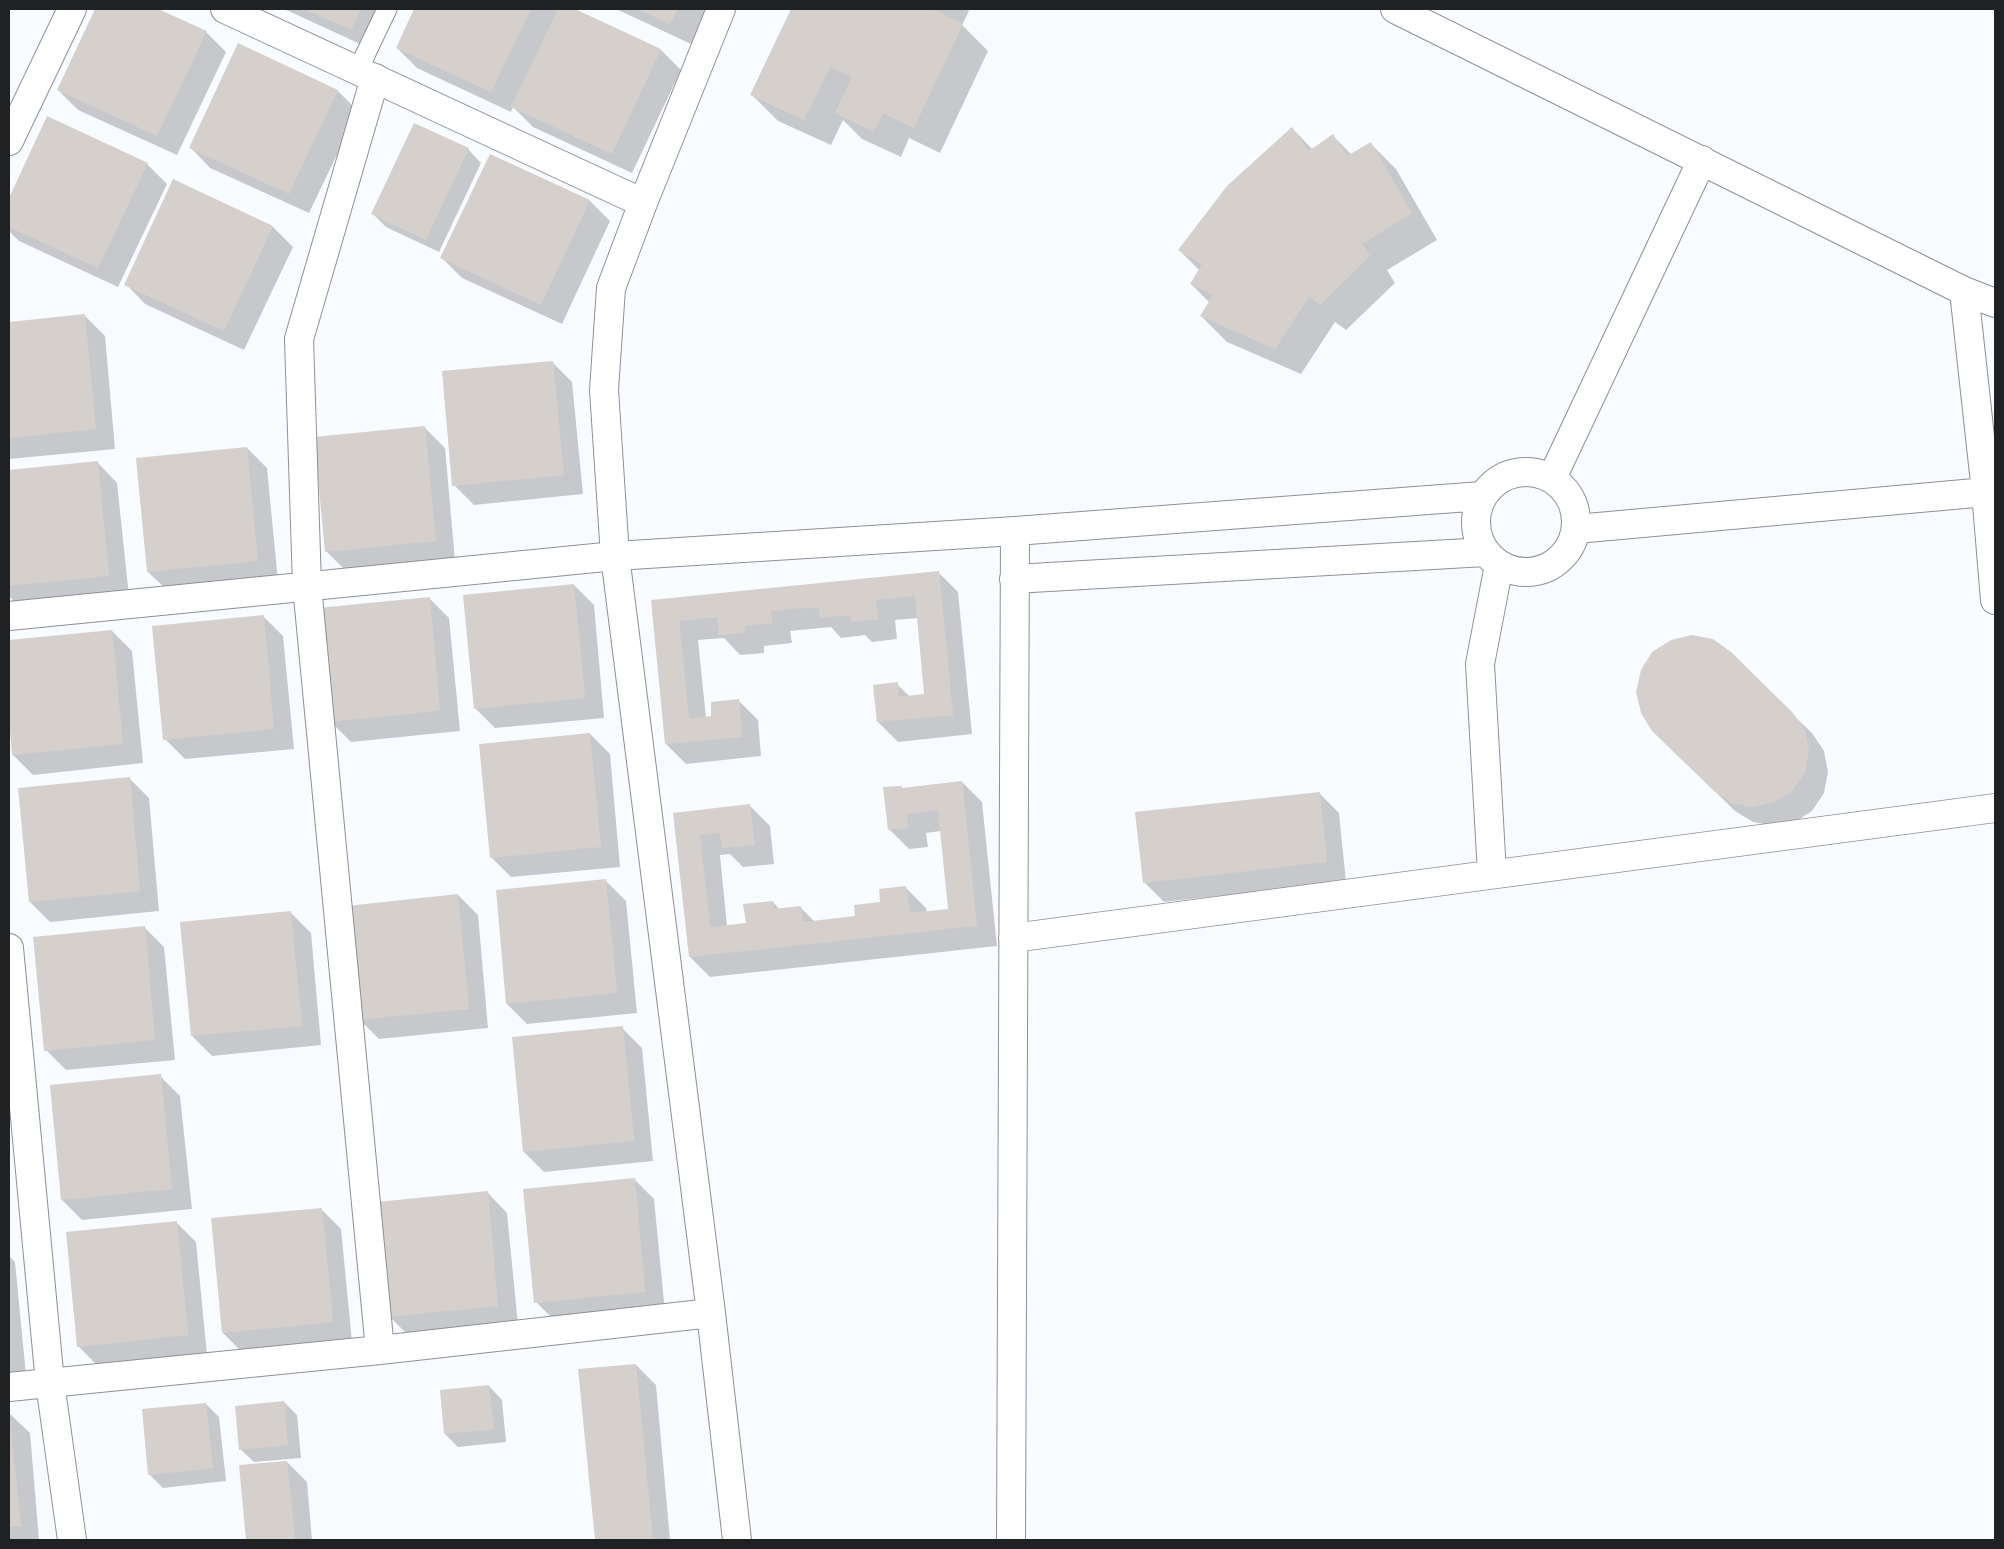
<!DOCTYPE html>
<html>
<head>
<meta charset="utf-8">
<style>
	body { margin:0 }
	#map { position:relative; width:2004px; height:1549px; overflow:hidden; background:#f8fbff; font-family:Ubuntu,sans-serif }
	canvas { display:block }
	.frame { position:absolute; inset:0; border:10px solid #202123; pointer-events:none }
</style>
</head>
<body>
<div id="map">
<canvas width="2004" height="1549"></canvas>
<div class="frame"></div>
</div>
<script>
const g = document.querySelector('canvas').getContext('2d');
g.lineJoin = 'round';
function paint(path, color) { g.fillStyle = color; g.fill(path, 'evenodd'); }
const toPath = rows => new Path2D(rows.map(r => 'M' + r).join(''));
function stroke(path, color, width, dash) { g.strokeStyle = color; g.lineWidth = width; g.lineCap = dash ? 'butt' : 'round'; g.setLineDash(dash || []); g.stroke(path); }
const shadow = toPath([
	[96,9,155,9,206,32,226,52,177,155,78,110,58,90],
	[284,9,390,9,371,49],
	[416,9,572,9,661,50,681,70,632,173,533,127,513,107,511,112,417,68,397,48],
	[616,9,707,9,691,44],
	[793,9,967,9,969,11,962,25,988,51,940,153,909,138,901,157,862,139,843,120,831,145,778,121,752,95],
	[239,45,338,91,358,111,309,213,210,168,191,148],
	[48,118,147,164,167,184,118,287,19,241,9,231,9,201],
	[1292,128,1313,150,1333,136,1351,154,1370,143,1396,169,1437,240,1387,270,1395,283,1346,330,1335,322,1301,374,1227,342,1201,316,1210,303,1191,284,1199,270,1179,250],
	[468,149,481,163,439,252,386,227,373,214],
	[491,155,590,201,610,221,562,324,462,278,442,258],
	[174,181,273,227,293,247,244,350,145,304,126,284],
	[85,316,105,336,115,449,9,459,9,324],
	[552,362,572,382,583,494,474,505,454,485],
	[425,428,445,448,455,561,346,571,326,551],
	[247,448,267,468,278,581,168,591,148,572],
	[98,463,117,483,129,596,19,607,9,596,9,471],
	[938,572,958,592,972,734,898,742,878,722,897,684,910,697,926,695,918,618,895,620,897,639,872,642,865,635,841,638,831,627,790,631,792,643,764,646,764,653,740,655,724,638,698,640,706,718,713,717,738,700,758,720,761,756,686,764,666,744,652,601],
	[574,585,594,605,604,718,495,728,475,708],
	[429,598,449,618,460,731,351,742,331,722],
	[263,616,283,636,294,749,185,759,165,739],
	[112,631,132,651,143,763,33,775,13,755,9,705,9,641],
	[1791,713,1812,733,1824,751,1828,772,1824,793,1812,811,1795,822,1774,826,1753,822,1735,811,1653,730],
	[590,734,610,754,620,867,511,877,491,857],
	[129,778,149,798,159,911,50,922,30,902],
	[962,782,982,802,997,946,710,977,690,957,675,814,750,806,770,826,774,864,743,867,730,854,720,855,727,926,747,924,773,902,780,910,800,907,815,922,856,917,906,888,926,908,927,913,950,910,941,831,926,833,928,847,909,849,889,829,901,787,903,789],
	[1319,793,1339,813,1346,882,1164,902,1144,882],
	[606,881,626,901,637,1013,527,1024,507,1004],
	[458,895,478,915,488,1028,379,1039,359,1019],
	[291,913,311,933,321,1045,212,1056,192,1036],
	[144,927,164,947,175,1060,66,1070,46,1050],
	[622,1028,642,1048,653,1161,544,1172,524,1152],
	[160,1076,180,1096,192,1209,82,1220,62,1200],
	[634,1179,654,1199,665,1312,556,1322,536,1302],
	[488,1193,507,1213,518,1325,409,1336,389,1316],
	[321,1209,341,1229,352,1342,243,1353,223,1333],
	[176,1222,196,1242,207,1355,98,1366,78,1346],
	[9,1256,15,1262,26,1375,9,1377],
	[636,1365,656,1385,670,1540,596,1540,580,1370],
	[489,1386,502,1400,506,1442,458,1447,445,1434],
	[284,1402,297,1415,301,1458,254,1462,240,1449],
	[206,1404,219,1417,226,1481,163,1488,149,1474],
	[9,1413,30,1433,39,1540,9,1540],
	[287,1462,307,1482,312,1540,247,1540,240,1467]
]);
const building = toPath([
	[95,9,158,9,207,31,157,136,57,90],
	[305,9,361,9,351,30],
	[414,9,531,9,491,92,396,48],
	[558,9,575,9,661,49,612,154,511,107],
	[637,9,678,9,670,24],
	[791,9,932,9,963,24,914,128,883,113,874,132,835,113,852,77,830,67,804,120,750,95],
	[238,43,338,90,289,194,189,148],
	[47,116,148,163,98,268,9,227,9,198],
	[414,123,469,148,426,240,371,214],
	[1292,127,1309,151,1333,134,1347,156,1371,142,1412,213,1362,244,1370,256,1320,305,1309,297,1275,349,1200,316,1213,295,1190,284,1202,264,1178,250,1227,186],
	[490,154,590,200,541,305,440,258],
	[173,179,273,226,224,331,124,285],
	[85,314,96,429,9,438,9,322],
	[553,361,564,475,452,486,442,371],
	[425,426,436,541,325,552,314,437],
	[247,447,258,561,147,572,136,458],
	[98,461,109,576,9,586,9,470],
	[939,571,953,715,877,722,873,685,898,682,899,697,924,694,915,596,876,600,878,619,851,622,850,615,820,618,819,607,771,611,772,623,744,626,745,633,719,635,717,617,679,621,689,719,711,716,711,702,739,699,742,737,665,744,651,600],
	[574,584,585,698,474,709,463,595],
	[430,597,440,711,329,722,318,608],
	[264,615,274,729,163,740,152,626],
	[112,630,123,744,12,755,9,719,9,640],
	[1692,635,1713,639,1731,652,1792,712,1805,730,1809,751,1805,773,1792,791,1775,802,1753,807,1732,803,1714,791,1652,731,1641,713,1636,692,1641,670,1652,652,1671,640],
	[590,733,601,847,490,858,479,744],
	[130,777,140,891,29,902,18,788],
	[962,781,977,926,689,957,673,813,750,804,755,845,722,848,720,833,700,835,710,927,746,923,743,904,773,901,774,909,801,906,803,922,855,916,854,905,880,902,879,889,906,886,910,913,948,909,938,810,907,814,908,828,888,830,883,787,902,786,902,788],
	[1320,792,1327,862,1143,883,1135,812],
	[606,879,617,993,506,1004,496,890],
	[458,894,469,1009,358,1020,347,906],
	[291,911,302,1026,191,1036,180,922],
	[145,926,155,1040,44,1051,33,937],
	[623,1026,634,1141,523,1152,512,1037],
	[161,1074,172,1189,61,1200,50,1085],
	[635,1178,645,1292,534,1303,523,1189],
	[488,1191,498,1306,388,1317,377,1202],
	[322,1208,333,1322,222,1333,211,1218],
	[177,1221,188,1335,77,1347,66,1232],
	[636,1364,653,1540,595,1540,578,1369],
	[489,1385,494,1429,444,1434,440,1390],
	[284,1401,288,1445,239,1450,235,1406],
	[206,1403,213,1468,148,1475,142,1409],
	[9,1412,21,1526,9,1527],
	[287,1461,295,1540,246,1540,239,1465]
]);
const service = toPath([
	[358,70,387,9]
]);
const minor = toPath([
	[225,9,643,203],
	[721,9,643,203,611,288,604,390,615,556,711,1313,737,1540],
	[1395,9,1964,291,1995,303],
	[375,78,299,339,307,586,380,1350],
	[9,141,72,9],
	[1964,291,1986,492,1995,600],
	'1476 522a50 50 0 1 1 100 0a50 50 0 1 1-100 0Z',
	[1552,478,1702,160],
	[1576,529,1986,492],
	[1014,579,1485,552],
	[9,616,615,556,1015,531,1482,496],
	[1492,873,1480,664,1499,565],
	[1013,938,1995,808],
	[9,948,50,1383,72,1540],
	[9,1387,380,1350,711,1313],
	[1011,1540,1015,531]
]);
paint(shadow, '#0003');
paint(building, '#d5d0cc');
stroke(service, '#8d9095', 21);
stroke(minor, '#8d9095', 30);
stroke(service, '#fff', 19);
stroke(minor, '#fff', 28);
</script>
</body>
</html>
